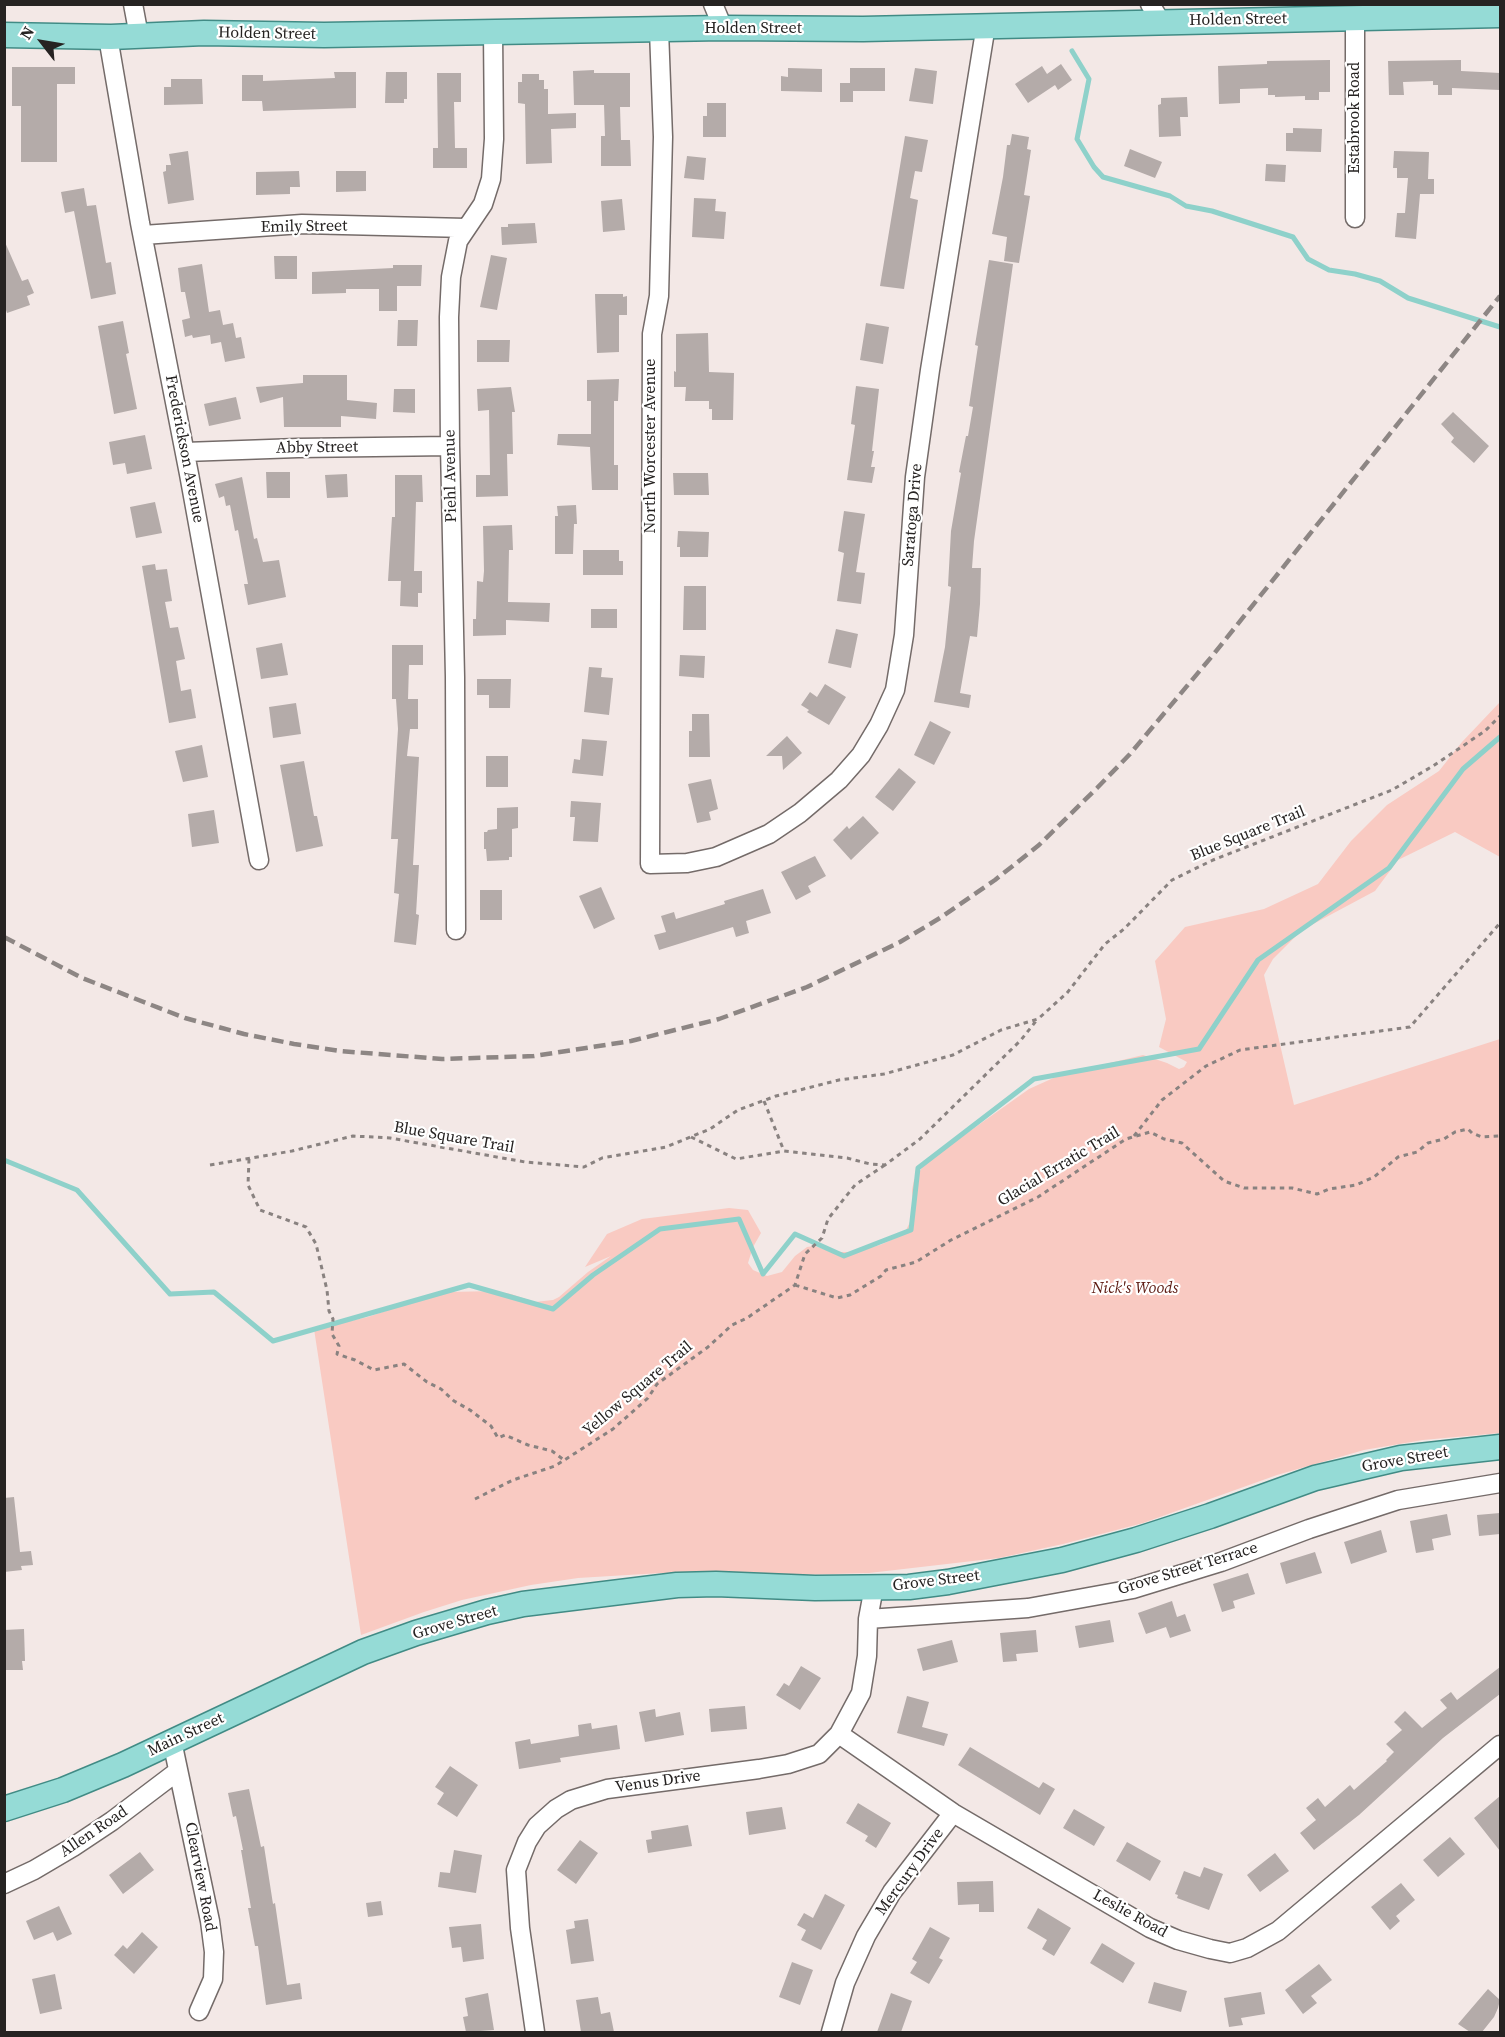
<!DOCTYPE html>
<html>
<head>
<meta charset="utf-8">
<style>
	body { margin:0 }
	#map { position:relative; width:1505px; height:2037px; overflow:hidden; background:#f3e8e6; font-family:"Source Serif 4",serif }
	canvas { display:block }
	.frame { position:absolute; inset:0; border:6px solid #262322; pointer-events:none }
	.north { position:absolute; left:12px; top:12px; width:60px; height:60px; -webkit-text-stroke:4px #fff; paint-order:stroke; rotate:301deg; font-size:16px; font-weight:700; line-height:24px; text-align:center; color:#262322 }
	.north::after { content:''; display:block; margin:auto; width:21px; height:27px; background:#262322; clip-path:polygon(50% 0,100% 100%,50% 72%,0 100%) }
</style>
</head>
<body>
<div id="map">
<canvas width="1505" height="2037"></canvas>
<div class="frame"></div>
<div class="north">N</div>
</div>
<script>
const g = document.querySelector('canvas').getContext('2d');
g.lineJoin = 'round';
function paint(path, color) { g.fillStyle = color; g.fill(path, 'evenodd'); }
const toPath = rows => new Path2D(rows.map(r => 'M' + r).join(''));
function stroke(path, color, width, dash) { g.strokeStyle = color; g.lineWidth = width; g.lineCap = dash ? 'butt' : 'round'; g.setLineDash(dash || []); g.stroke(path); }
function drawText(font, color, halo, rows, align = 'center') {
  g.font = font + ' "Source Serif 4",serif'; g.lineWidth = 4.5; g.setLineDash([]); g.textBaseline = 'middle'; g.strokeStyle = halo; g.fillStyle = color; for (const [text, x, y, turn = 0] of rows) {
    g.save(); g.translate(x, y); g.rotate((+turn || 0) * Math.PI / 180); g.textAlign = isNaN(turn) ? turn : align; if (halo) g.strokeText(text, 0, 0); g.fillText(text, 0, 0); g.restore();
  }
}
const green = toPath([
	[1500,702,1500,857,1455,832,1398,860,1375,891,1302,930,1273,959,1264,975,1294,1105,1500,1039,1500,1433,1423,1440,1364,1450,1277,1475,1143,1523,1063,1544,999,1558,869,1573,797,1575,661,1573,578,1578,531,1585,462,1600,424,1612,361,1635,314,1329,368,1317,429,1296,449,1292,495,1291,511,1294,535,1302,553,1300,559,1297,588,1272,611,1256,585,1267,607,1234,642,1219,729,1208,748,1210,761,1233,753,1247,748,1263,753,1270,767,1276,782,1272,795,1256,807,1247,814,1246,834,1252,853,1252,880,1245,898,1237,905,1232,910,1222,913,1209,912,1190,914,1180,925,1163,1029,1089,1060,1075,1143,1055,1167,1063,1179,1069,1184,1067,1187,1062,1159,1047,1166,1019,1155,961,1185,927,1264,909,1318,884,1351,841,1387,805,1439,771,1462,742]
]);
const stream = toPath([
	[1072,51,1089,79,1077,139,1094,167,1103,177,1170,196,1186,206,1212,211,1293,237,1308,259,1329,270,1355,274,1380,281,1408,298,1500,327],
	[4,1160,77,1190,170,1294,214,1292,273,1341,469,1285,553,1309,593,1275,660,1229,739,1219,763,1274,795,1234,844,1256,911,1230,918,1168,1034,1079,1199,1049,1258,960,1389,868,1463,769,1500,737]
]);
const building = toPath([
	[1330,60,1330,92,1319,92,1319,100,1305,100,1305,96,1275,97,1275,95,1268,95,1268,88,1240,89,1240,103,1219,104,1218,66,1267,64,1267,61],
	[1461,60,1461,71,1500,73,1500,90,1452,88,1452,95,1438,95,1438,85,1433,85,1433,81,1403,82,1404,95,1389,95,1388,61],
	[1061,64,1072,80,1058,90,1055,85,1028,103,1015,84,1042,66,1047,74],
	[12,67,75,67,75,84,57,84,57,162,21,162,21,106,12,106],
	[788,68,822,69,822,92,781,91,781,76,788,77],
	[850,68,885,68,885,91,853,91,853,102,840,102,840,83,850,83],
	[915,68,937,71,933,104,909,101],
	[594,70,594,73,630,73,630,107,620,107,621,140,630,140,631,166,601,166,601,136,605,136,604,105,574,105,573,71],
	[334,72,356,72,356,108,263,111,262,101,242,101,242,75,263,75,263,81,335,78],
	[386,72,407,72,407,99,404,99,404,103,385,103],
	[437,73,461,73,461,102,454,102,455,148,467,148,467,168,433,168,433,148,438,148],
	[522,74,539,74,539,80,544,80,544,89,548,89,548,114,576,113,576,128,551,129,552,163,526,164,525,104,518,103,518,82,522,82],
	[171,79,202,79,203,104,164,105,164,87,171,87],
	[1187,97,1188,117,1180,117,1181,136,1159,137,1158,105,1161,104,1161,98],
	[707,103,726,103,726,137,703,137,703,116,707,116],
	[1293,128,1322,129,1321,152,1286,151,1286,133,1293,133],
	[1012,134,1029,137,1027,149,1031,150,1024,195,1030,196,1019,263,1004,261,1007,237,992,234,1003,177,1007,145,1010,145],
	[905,136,928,140,922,172,915,171,910,198,918,200,904,289,880,286],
	[1130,149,1162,162,1155,178,1124,166],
	[188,151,194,200,168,204,163,172,166,171,166,165,171,165,169,154],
	[1394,151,1429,152,1428,179,1434,179,1434,194,1420,194,1416,239,1395,237,1397,213,1405,213,1408,178,1397,178,1397,168,1393,168],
	[687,156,706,158,704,180,684,178],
	[1266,164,1286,165,1285,182,1265,181],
	[299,171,300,187,290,187,290,194,256,195,256,172],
	[336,171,366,171,366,191,336,192],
	[84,188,87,206,96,205,106,263,111,262,116,294,91,299,74,211,65,213,61,192],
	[694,198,716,199,715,211,726,212,724,239,692,237],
	[622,199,625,230,603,232,601,201],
	[535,223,537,243,502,245,501,227,508,227,508,224],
	[4,240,22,281,28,279,34,293,27,296,30,305,7,313,4,304],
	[491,255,507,258,497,310,480,307],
	[274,256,297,256,297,279,275,279],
	[989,260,1013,264,974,541,972,568,981,568,980,604,977,637,970,636,960,693,971,695,969,708,934,702,945,647,951,587,948,586,951,531,961,473,959,472,966,436,968,436,973,407,969,406,978,346,975,345],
	[202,264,209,312,220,310,223,325,233,323,236,338,241,337,245,358,225,362,221,342,211,344,210,335,193,338,192,335,185,337,182,320,190,318,185,292,181,292,178,268],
	[393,265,422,265,421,286,397,286,397,311,379,311,379,289,346,289,346,293,312,294,312,272,393,268],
	[595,294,623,294,623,297,627,296,627,315,619,315,619,352,597,353],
	[398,320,418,320,417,346,397,346],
	[123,321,129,353,126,354,137,409,114,414,98,326],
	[866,323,889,327,883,364,860,360],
	[708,333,709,372,734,373,733,420,712,420,712,409,709,409,709,401,685,401,686,387,674,387,674,371,676,372,676,334],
	[477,340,510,340,509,362,477,362],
	[303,375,347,375,347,400,377,403,376,419,341,416,341,427,284,427,283,397,260,403,256,387,303,383],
	[619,379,618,401,614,401,614,465,618,465,618,490,592,490,590,447,557,445,558,434,591,434,591,401,587,401,587,380],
	[856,386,879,389,872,451,874,451,871,467,875,467,872,483,847,480,855,425,851,424],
	[511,387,515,412,512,412,513,454,507,454,508,496,476,497,476,475,490,475,489,410,478,411,477,389],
	[394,389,415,389,415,413,393,412],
	[236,397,241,419,209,426,204,404],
	[1453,412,1489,446,1474,463,1451,442,1454,438,1441,424],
	[145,435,152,469,127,474,125,463,113,465,109,442],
	[266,472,290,472,290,498,267,498],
	[673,473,708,473,709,495,674,495],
	[347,474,348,497,327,498,325,475],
	[395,475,422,475,423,502,416,502,414,571,422,571,422,593,418,593,418,607,400,606,401,581,388,581,392,517,395,517],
	[242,477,254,539,257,538,263,562,279,560,286,597,248,605,244,584,248,584,238,530,235,531,230,505,226,506,224,496,219,498,215,484],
	[155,502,162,533,136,538,130,507],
	[576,505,577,524,574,524,573,554,555,554,555,516,558,516,557,506],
	[844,511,865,514,856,572,865,573,861,604,837,601,844,553,838,551],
	[512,525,513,550,509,550,508,602,550,603,549,622,506,620,506,635,473,636,473,619,476,619,477,581,483,582,484,571,483,526],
	[678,531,709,532,708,557,680,557,680,547,677,547],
	[583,550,619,550,619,561,623,561,623,575,583,575],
	[155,564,156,570,167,569,172,601,165,602,170,628,178,627,185,659,176,661,181,691,191,689,196,718,169,723,142,566],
	[684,586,706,586,706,630,683,630],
	[591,609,617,609,617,628,591,628],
	[836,629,858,634,851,668,828,663],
	[282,643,288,675,261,679,256,648],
	[392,645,423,645,423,665,409,665,408,699,392,699],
	[680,655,705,656,704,678,679,676],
	[589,667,602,668,601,677,613,678,609,715,584,712],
	[477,679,511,679,510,708,489,708,489,695,477,695],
	[825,684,846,697,829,725,807,712,809,710,801,705,810,692,817,697],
	[396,699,418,699,418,729,410,729,407,756,419,757,413,865,419,865,416,914,419,915,416,945,394,942,399,894,394,893,398,839,391,839,398,729],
	[296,703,301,734,273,738,269,707],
	[692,714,709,714,710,757,689,757,689,731,692,731],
	[930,721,951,732,934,765,914,755],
	[787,736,802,753,783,770,782,756,766,756],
	[582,739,607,741,603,776,572,773,574,759,580,760],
	[202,745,208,777,183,782,175,751],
	[486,756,508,756,508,787,486,787],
	[304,761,314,816,317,816,323,846,296,852,280,765],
	[899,768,916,782,893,811,875,797],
	[711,779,718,809,709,812,711,820,697,823,688,784],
	[571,801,601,803,598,842,573,841,575,817,570,817],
	[518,807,518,828,512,829,512,857,509,857,509,860,487,861,486,849,484,849,484,832,487,832,488,830,497,829,497,808],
	[214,810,219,843,192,847,188,814],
	[863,816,879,833,851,860,833,840,847,826,849,829],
	[815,856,826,876,808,886,811,892,796,900,781,872],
	[601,887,615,919,594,929,579,896],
	[763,889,771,913,746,921,749,933,736,937,733,927,659,950,654,935,666,932,661,916,674,912,676,919,725,904,724,901],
	[480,890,502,890,502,920,480,920],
	[14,1497,20,1552,31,1551,33,1565,21,1566,22,1570,4,1572,4,1498],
	[1500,1513,1500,1534,1479,1536,1477,1515],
	[1447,1514,1451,1535,1432,1539,1434,1550,1416,1553,1410,1521],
	[1381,1530,1387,1552,1351,1564,1344,1542],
	[1315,1552,1322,1573,1286,1584,1280,1563],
	[1248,1573,1255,1594,1233,1601,1235,1608,1222,1612,1213,1584],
	[1172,1601,1177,1617,1185,1614,1191,1631,1170,1638,1166,1627,1146,1634,1138,1613],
	[1110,1620,1114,1642,1079,1648,1075,1626],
	[24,1629,25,1661,22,1661,23,1670,4,1670,4,1630],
	[1036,1630,1038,1652,1016,1654,1017,1661,1003,1662,1000,1633],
	[952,1640,958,1662,923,1671,917,1649],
	[801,1666,821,1678,800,1710,776,1695,784,1683,789,1686],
	[1500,1667,1500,1694,1443,1738,1359,1815,1314,1850,1300,1833,1316,1820,1306,1808,1318,1798,1325,1807,1350,1785,1354,1790,1387,1761,1386,1760,1394,1752,1386,1744,1402,1730,1394,1722,1405,1711,1422,1728,1447,1708,1440,1700,1451,1692,1457,1700],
	[907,1696,929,1702,922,1727,948,1734,944,1746,897,1733],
	[745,1706,747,1729,711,1732,709,1709],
	[655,1709,656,1717,680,1712,684,1735,645,1742,639,1712],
	[591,1723,592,1729,617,1725,620,1749,560,1758,561,1762,519,1769,515,1742,530,1739,531,1744,579,1736,578,1725],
	[970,1747,1039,1788,1043,1782,1055,1789,1040,1815,958,1765],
	[450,1766,478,1785,457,1817,437,1804,444,1793,435,1787],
	[249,1789,261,1847,264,1846,273,1904,275,1903,287,1985,300,1983,302,1999,266,2005,258,1946,255,1946,248,1908,251,1908,241,1850,243,1850,236,1816,233,1817,228,1793],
	[1500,1796,1500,1851,1474,1818],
	[858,1803,891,1823,876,1848,865,1841,868,1836,846,1823],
	[782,1807,786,1829,749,1835,746,1812],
	[1074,1809,1105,1827,1094,1846,1063,1828],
	[688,1825,692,1846,648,1853,646,1840,652,1839,651,1831],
	[1450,1837,1465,1854,1438,1877,1423,1860],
	[580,1840,598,1853,576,1884,557,1870],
	[1127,1842,1161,1861,1150,1881,1116,1861],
	[454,1850,482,1855,476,1893,438,1887,440,1872,450,1873],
	[140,1852,154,1870,123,1894,109,1875],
	[1275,1853,1289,1871,1260,1892,1247,1875],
	[1204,1867,1223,1874,1209,1910,1177,1898,1178,1895,1175,1894,1184,1871,1200,1877],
	[993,1881,994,1912,979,1912,979,1904,958,1905,957,1882],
	[1401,1883,1415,1900,1396,1916,1400,1921,1390,1930,1371,1907],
	[825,1894,845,1905,821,1950,801,1940,806,1930,797,1925,804,1913,813,1918],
	[381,1901,383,1915,368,1917,366,1903],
	[59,1906,72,1934,57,1941,53,1932,34,1940,26,1921],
	[1038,1908,1071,1928,1054,1956,1042,1949,1047,1940,1027,1928],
	[588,1919,594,1961,571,1964,566,1930,575,1928,574,1921],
	[481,1924,484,1959,463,1962,461,1947,452,1948,449,1927],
	[930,1927,950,1938,939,1958,943,1960,929,1984,910,1973,917,1962,912,1959],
	[142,1932,158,1947,134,1974,114,1955,123,1945,127,1949],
	[1102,1943,1135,1963,1123,1983,1090,1963],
	[792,1962,813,1970,800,2005,779,1997],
	[1319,1964,1332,1980,1311,1996,1317,2003,1303,2014,1285,1990],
	[55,1974,62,2009,40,2014,32,1979],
	[1154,1982,1187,1991,1181,2012,1148,2003],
	[1488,1989,1500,2000,1498,2008,1494,2017,1482,2032,1470,2032,1458,2024],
	[1261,1992,1265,2014,1241,2018,1243,2025,1229,2027,1224,1998],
	[488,1993,494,2030,466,2032,463,2017,468,2016,465,1998],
	[891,1993,912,2001,901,2032,877,2032],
	[598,1997,601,2014,610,2012,614,2032,581,2032,576,2000]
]);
const path = toPath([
	[764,1101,784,1151],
	[1134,1136,1162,1100,1206,1066,1240,1050,1410,1027,1500,923],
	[691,1137,736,1159,784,1151,847,1158,870,1164,885,1165,920,1139,1021,1040,1036,1021],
	[249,1159,248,1185,260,1210,306,1227,316,1244,327,1290,329,1311,333,1319,332,1334,339,1346,337,1354,355,1360,374,1370,404,1364,427,1382,441,1389,454,1401,470,1410,491,1426,498,1438,505,1435,528,1445,552,1451,564,1460],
	[210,1165,292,1151,353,1136,390,1138,525,1162,584,1167,602,1158,666,1147,710,1129,738,1110,776,1096,839,1080,884,1074,953,1055,1001,1030,1038,1019,1067,993,1105,944,1124,929,1172,880,1213,860,1392,790,1433,766,1485,731,1500,716],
	[795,1285,837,1298,850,1295,881,1276,886,1270,916,1262,951,1240,1038,1197,1126,1139,1150,1132,1164,1139,1182,1143,1224,1181,1244,1188,1292,1188,1317,1194,1329,1189,1356,1185,1374,1177,1398,1157,1417,1152,1428,1143,1444,1139,1455,1132,1468,1129,1472,1133,1482,1137,1500,1136],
	[475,1499,513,1480,555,1466,613,1429,648,1398,657,1384,708,1347,732,1325,747,1318,795,1285,805,1254,822,1238,828,1219,855,1185,885,1165]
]);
const minor = toPath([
	[133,4,139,36],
	[713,4,723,28],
	[1150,4,1161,22],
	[1355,19,1355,218],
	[659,30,663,137,659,296,652,334,650,864,687,863,716,857,769,834,800,813,839,780,861,755,879,725,895,690,904,635,915,477,930,370,986,25],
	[108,37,140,223,189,474,259,860],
	[143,235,302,224,466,228],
	[185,452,298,448,450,446],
	[456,930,455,677,450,446,449,317,451,277,458,241,483,204,491,179,494,139,493,32],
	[868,1619,1028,1608,1133,1589,1221,1562,1309,1529,1398,1500,1500,1483],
	[839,1734,953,1813,1150,1928,1178,1940,1210,1949,1230,1953,1247,1948,1278,1931,1500,1745],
	[172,1741,210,1921,214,1952,213,1979,199,2011],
	[4,1884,34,1870,73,1847,112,1821,178,1771],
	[535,2032,520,1928,516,1870,527,1842,537,1826,556,1809,571,1800,607,1789,759,1769,788,1764,819,1754,839,1734,861,1693,867,1656,868,1619,874,1587],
	[831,2032,845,1983,866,1936,892,1892,953,1813]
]);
const major = toPath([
	[4,35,111,37,204,33,324,35,723,28,863,29,1500,15],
	[4,1809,63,1790,123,1765,363,1652,416,1633,487,1612,523,1604,677,1585,716,1584,815,1588,909,1587,948,1582,1062,1560,1136,1540,1210,1516,1315,1478,1401,1458,1500,1447]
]);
const rail = toPath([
	[4,937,82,978,185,1018,244,1034,294,1044,340,1051,442,1059,534,1056,631,1041,719,1019,807,987,900,942,940,918,995,880,1039,845,1097,788,1130,754,1213,655,1500,296]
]);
const streetNames = [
	["Holden Street",1238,20,-1],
	["Holden Street",753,29],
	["Holden Street",267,34,1],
	["Estabrook Road",1355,118,-90],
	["Emily Street",304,227,-1],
	["North Worcester Avenue",651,446,-90],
	["Abby Street",317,448,-1],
	["Frederickson Avenue",184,449,79],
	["Piehl Avenue",451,476,-91],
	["Saratoga Drive",913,515,-85],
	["Blue Square Trail",1248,834,-22],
	["Blue Square Trail",454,1138,10],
	["Glacial Erratic Trail",1059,1167,-31],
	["Yellow Square Trail",638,1389,-40],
	["Grove Street",1405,1460,-10],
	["Grove Street Terrace",1188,1569,-17],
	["Grove Street",936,1581,-7],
	["Grove Street",455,1623,-16],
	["Main Street",186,1735,-25],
	["Venus Drive",658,1782,-8],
	["Allen Road",94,1832,-34],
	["Mercury Drive",910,1872,-54],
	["Clearview Road",200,1877,79],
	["Leslie Road",1130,1914,29]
];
const parkNames = [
	["Nick's Woods",1135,1289]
];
paint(green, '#f9cac2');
stroke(stream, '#8ed1ca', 5);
paint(building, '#b4aba9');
stroke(minor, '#746b69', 21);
stroke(major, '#418b85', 27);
stroke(path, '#898280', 3, [4.5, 4.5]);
stroke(minor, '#fff', 18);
stroke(major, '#95dbd6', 24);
stroke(rail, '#8d8684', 4.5, [12, 6]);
drawText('16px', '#262322', '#fff', streetNames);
drawText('italic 16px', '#5e1c13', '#fff', parkNames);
</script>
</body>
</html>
